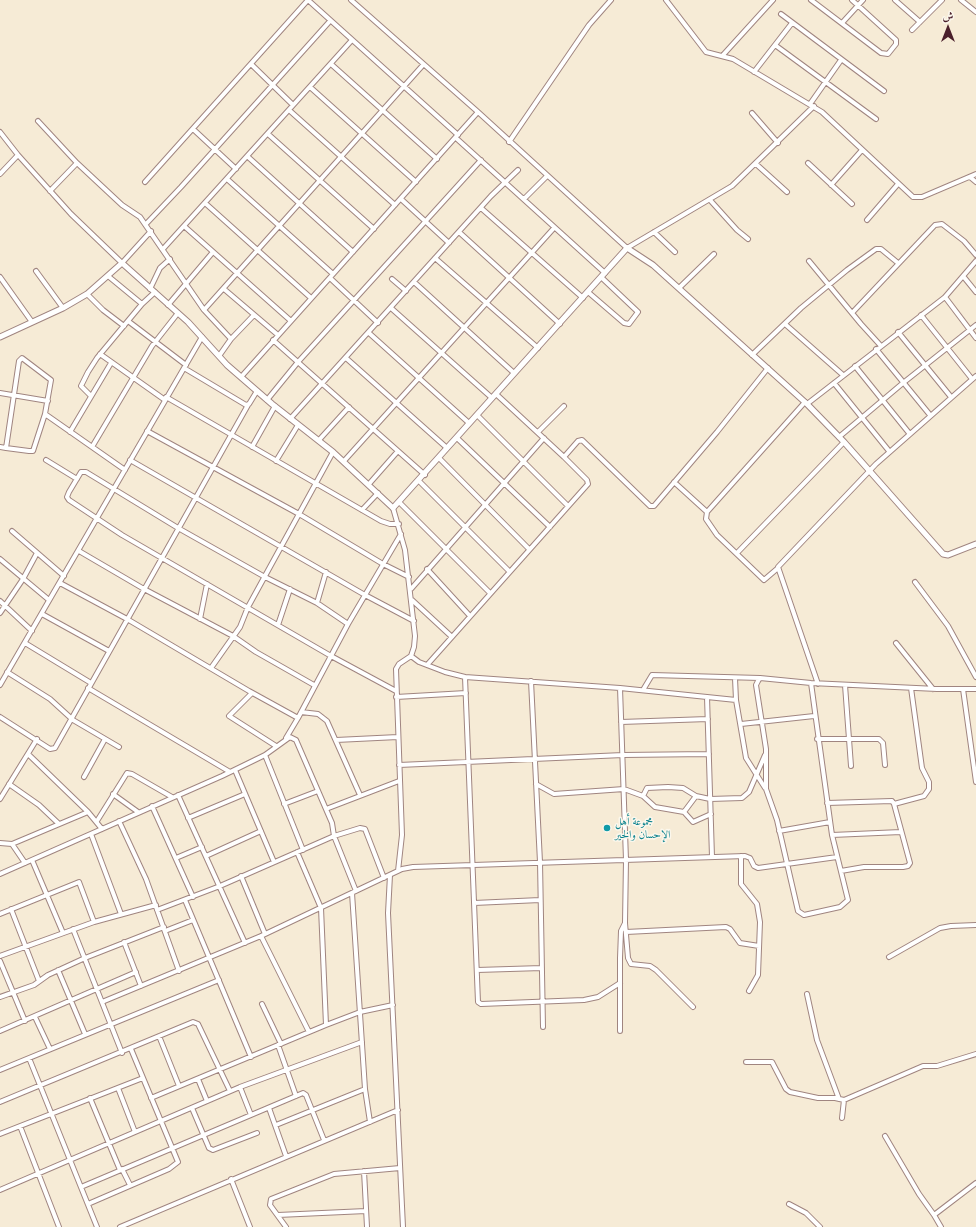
<!DOCTYPE html>
<html>
<head>
<meta charset="utf-8">
<style>
	body { margin:0 }
	#map { position:relative; width:976px; height:1227px; overflow:hidden; background:#f6ebd6; font-family:"Libre Caslon Text",Amiri,serif }
	canvas { display:block }
	.north { position:absolute; left:928px; top:8px; width:40px; height:40px; -webkit-text-stroke:3px #fbf7ec; paint-order:stroke; rotate:0deg; font-size:11px; font-weight:700; line-height:16px; text-align:center; color:#4a1f2b }
	.north::after { content:''; display:block; margin:auto; width:14px; height:18px; background:#4a1f2b; clip-path:polygon(50% 0,100% 100%,50% 72%,0 100%) }
</style>
</head>
<body>
<div id="map">
<canvas width="976" height="1227"></canvas>
<div class="north">ش</div>
</div>
<script>
const g = document.querySelector('canvas').getContext('2d');
g.lineJoin = 'round';
const toPath = rows => new Path2D(rows.map(r => 'M' + r).join(''));
function stroke(path, color, width, dash) { g.strokeStyle = color; g.lineWidth = width; g.lineCap = dash ? 'butt' : 'round'; g.setLineDash(dash || []); g.stroke(path); }
function drawText(font, color, halo, rows, align = 'center') {
  g.font = font + ' "Libre Caslon Text",Amiri,serif'; g.lineWidth = 3; g.setLineDash([]); g.textBaseline = 'middle'; g.strokeStyle = halo; g.fillStyle = color; for (const [text, x, y, turn = 0] of rows) {
    g.save(); g.translate(x, y); g.rotate((+turn || 0) * Math.PI / 180); g.textAlign = isNaN(turn) ? turn : align; if (halo) g.strokeText(text, 0, 0); g.fillText(text, 0, 0); g.restore();
  }
}
const minor = toPath([
	[351,0,478,112,627,248,732,186,814,106],
	[666,0,706,52,733,59,822,112,913,197,922,197,976,174],
	[811,0,881,53,888,54,896,44,896,40,852,0],
	[895,0,920,22],
	[961,0,976,12],
	[781,14,884,91],
	[842,23,863,0],
	[912,30,942,0],
	[775,45,876,119],
	[723,55,773,0],
	[251,64,293,105],
	[331,64,437,159],
	[754,72,792,23],
	[310,87,416,182],
	[810,104,841,60],
	[289,110,395,205],
	[752,113,778,143],
	[38,121,77,163,122,205,140,217,204,310,231,339],
	[193,129,236,169],
	[0,132,18,155,71,214,122,263,151,231],
	[268,134,374,229],
	[456,138,605,273],
	[509,142,589,25,611,0],
	[247,156,353,252],
	[808,163,852,204],
	[756,164,787,192],
	[0,174,18,155],
	[970,177,976,182],
	[227,179,333,274],
	[145,182,308,0,458,135],
	[831,185,862,150],
	[50,191,77,163],
	[401,199,449,243],
	[524,199,547,176],
	[710,200,737,230,748,239],
	[205,203,311,298],
	[481,208,583,298],
	[867,220,898,184],
	[146,224,181,187,330,21],
	[184,226,291,321],
	[459,232,560,324],
	[654,232,675,252],
	[163,249,352,40],
	[435,258,538,348],
	[809,261,861,324,881,346],
	[36,271,63,308],
	[108,276,142,304],
	[963,276,976,292],
	[0,277,32,322],
	[330,278,378,323],
	[392,279,406,291],
	[414,282,514,373],
	[679,288,714,254],
	[150,289,160,268,170,259],
	[224,289,278,335],
	[588,292,624,323,629,324,638,312,601,277],
	[87,294,103,310,124,326],
	[945,297,976,338],
	[168,305,213,252],
	[391,308,492,398],
	[204,310,423,65],
	[852,313,935,225,942,224,964,241,976,255],
	[921,315,972,379],
	[128,321,186,365],
	[785,324,843,375],
	[898,332,951,397],
	[369,333,469,423],
	[273,340,425,475],
	[876,349,930,415],
	[100,354,165,400],
	[752,355,801,308,847,270,876,249,881,249,898,263],
	[219,356,231,339,254,315],
	[346,358,447,448],
	[855,366,909,433],
	[184,368,246,405,249,404,257,391],
	[241,377,478,112],
	[834,383,889,451],
	[0,393,48,401],
	[91,396,81,386,88,372,97,358,142,304,155,292],
	[166,397,381,521,390,524,399,524],
	[267,400,298,362,481,160],
	[807,404,945,297,976,261],
	[45,414,125,470],
	[477,415,568,506],
	[290,419,491,196,518,170],
	[147,431,299,514,383,564,409,577],
	[70,432,111,363],
	[538,432,564,406],
	[839,437,903,383,976,325],
	[457,438,550,527],
	[319,440,349,407],
	[0,447,6,448,29,451,33,451,45,414,51,380,22,358,19,361,6,448],
	[92,447,152,346,178,313],
	[252,447,275,406],
	[564,457,578,441,582,440,650,506,654,506,717,432,768,368],
	[439,458,529,549],
	[46,460,77,479],
	[130,460,365,595,414,621],
	[276,461,298,425],
	[344,461,554,228],
	[419,481,509,571],
	[674,482,707,512,706,519,717,535,764,580,778,568],
	[369,484,398,451],
	[399,502,490,593],
	[393,508,405,550,415,636,414,647,411,656,399,664,396,669,402,835,398,871],
	[362,510,378,493],
	[707,512,805,402],
	[12,531,64,576],
	[79,551,144,589,233,636,256,652,314,685],
	[737,553,844,442],
	[0,559,49,600],
	[427,569,470,616],
	[915,582,948,626,976,677],
	[60,583,127,619,249,691,298,718,286,738],
	[411,589,544,438],
	[412,600,452,637],
	[0,601,32,631],
	[317,603,326,572],
	[0,613,23,579,37,553],
	[42,614,109,651],
	[200,619,207,584],
	[348,624,317,603,265,577,178,528,86,472,81,472,69,492,67,497,69,500,122,535,331,656,396,691],
	[278,625,290,589],
	[25,643,91,683],
	[896,643,933,689],
	[411,656,419,662,445,672,465,677,478,1002,481,1004,584,1000,598,997,620,983],
	[427,665,588,484,587,480,564,457,496,394],
	[211,668,240,627,248,607,333,452],
	[7,672,50,699,73,720,119,747],
	[465,677,620,688,626,860,625,923,628,958,631,964,650,966,656,970,693,1007],
	[735,678,736,700],
	[531,681,540,862,543,1027],
	[811,683,832,835,848,900,840,907,804,915,798,911,777,820,766,789,766,749,756,685,758,681,760,678,811,683,937,689,976,689],
	[818,684,778,567,876,464,976,376],
	[0,685,202,337],
	[845,685,851,766],
	[88,688,230,772],
	[620,688,736,700,746,758,765,788],
	[963,689,976,782],
	[643,690,652,675,760,678],
	[252,693,229,716,276,746],
	[396,697,466,693],
	[707,697,712,857],
	[301,712,318,714,327,721,360,795],
	[0,717,50,749,55,748,248,405],
	[298,718,348,624,401,534],
	[621,722,708,719],
	[741,724,814,716],
	[817,739,879,739,883,743,885,765],
	[336,740,398,737],
	[28,754,88,812,102,829],
	[265,755,303,850],
	[399,765,623,755,709,754],
	[235,770,274,862],
	[84,777,105,739],
	[9,784,39,805,59,824],
	[536,784,554,794,624,789,643,796,655,807,684,812,693,822,711,814],
	[113,794,138,812],
	[178,795,245,943],
	[643,796,647,788,668,787,683,788,696,796],
	[0,799,37,739],
	[827,803,892,801,894,804,910,863,908,866,903,867,864,867,841,871],
	[284,804,318,791],
	[894,804,924,796,929,789,929,782,922,768,911,688],
	[152,806,193,897],
	[326,809,399,781],
	[684,812,696,796,710,799,742,798,749,792,765,755],
	[188,818,245,794],
	[97,821,127,773,132,774,172,797],
	[119,821,146,879,179,971],
	[779,831,830,822],
	[91,834,121,914],
	[832,835,901,832],
	[0,843,12,844,88,812],
	[12,844,25,863],
	[297,852,321,908,326,1025],
	[206,856,261,831],
	[741,856,741,884,757,904,760,922,758,975,749,991],
	[176,858,202,847],
	[32,860,63,933],
	[0,874,222,776,265,755,290,737,296,740,332,823,334,836,356,891],
	[390,875,388,913,403,1227],
	[241,876,265,934],
	[352,893,365,1089,370,1122],
	[185,900,251,1057],
	[474,903,540,900],
	[11,909,39,981],
	[157,910,220,886,334,836,360,828,365,829,384,878],
	[0,914,79,882,94,922],
	[73,929,122,1053],
	[165,931,193,920],
	[626,932,726,927,730,929,740,943,759,946],
	[261,936,309,1032],
	[124,942,141,986],
	[0,956,94,922,156,905],
	[889,957,940,928,951,926,976,925],
	[0,961,25,1021],
	[58,970,85,1034],
	[477,970,542,968],
	[807,994,817,1040,839,1099],
	[0,997,34,985,48,975,85,958,164,927],
	[102,1002,261,936,402,869,413,867,745,856,750,858,754,866,758,868,837,857],
	[262,1004,281,1044],
	[35,1017,50,1049],
	[0,1031,136,972],
	[620,1031,620,958,621,931,625,923],
	[159,1036,179,1086],
	[278,1045,296,1096],
	[29,1058,97,1227],
	[746,1062,772,1062,786,1089,790,1092,818,1098,835,1098,844,1100,923,1066,937,1066,976,1054],
	[0,1070,219,980],
	[198,1079,207,1101],
	[240,1087,362,1042],
	[118,1088,135,1132],
	[90,1098,120,1170],
	[151,1098,326,1025,360,1012,393,1005],
	[0,1102,193,1022,198,1024,230,1091],
	[192,1108,209,1148,213,1150,257,1133],
	[269,1108,286,1156],
	[842,1118,844,1100],
	[276,1125,365,1089],
	[20,1126,59,1227],
	[0,1134,143,1078],
	[885,1136,919,1194,934,1215,976,1183],
	[122,1169,130,1185],
	[364,1171,367,1227],
	[231,1179,250,1227],
	[81,1187,303,1093,306,1095,324,1140],
	[0,1190,240,1087,251,1115],
	[88,1204,169,1169,178,1162,131,1049],
	[789,1204,806,1213,820,1227],
	[278,1215,366,1211],
	[934,1215,941,1227],
	[120,1227,398,1110],
	[286,1227,270,1205,271,1199,334,1174,400,1168]
]);
const tertiary = toPath([
	[0,337,63,308,87,294,122,263,188,322,227,365,272,404,333,452,393,508,627,248,653,265,807,404,844,442,943,554,948,555,976,544]
]);
const markers = [
	[607,828,4,"#0f9aa8"]
];
const cultureNames = [
	["مجموعة أهل",615,822],
	["الإحسان والخير",615,835]
];
stroke(minor, '#a08580', 6);
stroke(tertiary, '#a08580', 7);
stroke(minor, '#fff', 4);
stroke(tertiary, '#fff', 5);
for (const [x, y, r, color] of markers) { const dot = new Path2D(); dot.arc(x, y, r, 0, 2 * Math.PI); g.fillStyle = color; g.fill(dot); stroke(dot, '#fbf7ec', 1.5); }
drawText('11px', '#0d838f', '#fbf7ec', cultureNames, 'left');
</script>
</body>
</html>
